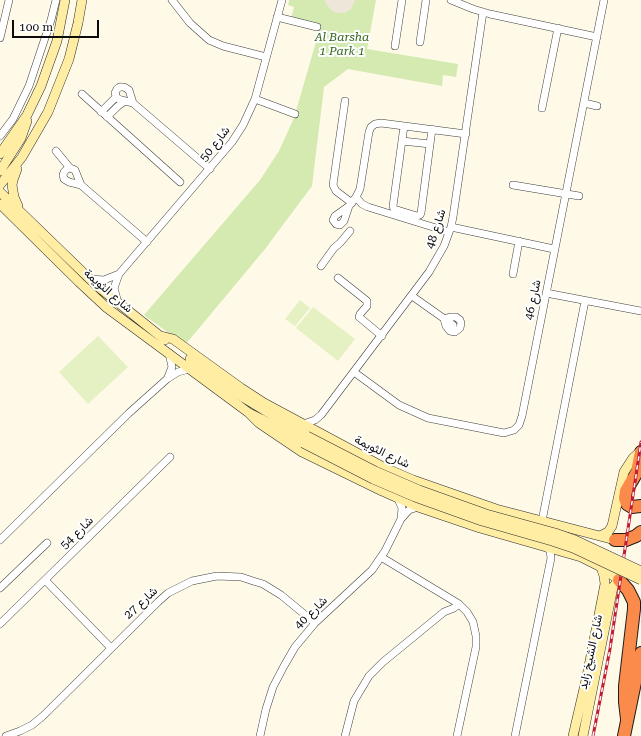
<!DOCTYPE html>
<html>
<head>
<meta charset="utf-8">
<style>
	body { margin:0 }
	#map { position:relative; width:641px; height:736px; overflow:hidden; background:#fff9e8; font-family:"Roboto Serif",serif }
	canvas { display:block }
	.scale { position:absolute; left:12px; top:20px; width:87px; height:18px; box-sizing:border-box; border:2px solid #0b0b0b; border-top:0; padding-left:5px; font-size:12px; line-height:14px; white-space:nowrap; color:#0b0b0b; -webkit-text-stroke:3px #fff; paint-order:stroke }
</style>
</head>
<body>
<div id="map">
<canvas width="641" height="736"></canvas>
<div class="scale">100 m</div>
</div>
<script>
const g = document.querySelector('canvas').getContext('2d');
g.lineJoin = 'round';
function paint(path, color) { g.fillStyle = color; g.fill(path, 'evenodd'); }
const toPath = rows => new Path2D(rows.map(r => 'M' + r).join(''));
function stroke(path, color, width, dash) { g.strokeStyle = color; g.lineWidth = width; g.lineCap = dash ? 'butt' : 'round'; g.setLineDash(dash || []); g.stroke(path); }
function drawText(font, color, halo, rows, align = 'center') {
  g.font = font + ' "Roboto Serif",Vazirmatn,serif'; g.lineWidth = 4; g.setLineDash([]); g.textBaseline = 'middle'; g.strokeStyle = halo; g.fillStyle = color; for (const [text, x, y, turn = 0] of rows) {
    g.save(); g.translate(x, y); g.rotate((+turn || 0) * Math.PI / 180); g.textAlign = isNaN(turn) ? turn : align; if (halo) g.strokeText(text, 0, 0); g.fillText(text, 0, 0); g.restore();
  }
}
const green = toPath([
	[289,0,376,0,367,49,458,64,456,77,443,75,442,86,348,69,324,87,312,186,265,249,185,345,144,315,260,180,279,151,294,118,320,28,291,18,294,7,288,5]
]);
const pitch = toPath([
	[300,300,310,308,295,326,285,319],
	[313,307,355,339,338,361,296,328],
	[98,336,128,367,88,404,59,372]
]);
const plaza = toPath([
	[324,0,355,0,355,1,351,9,345,13,336,13,330,9]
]);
const street = toPath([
	[172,0,190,23,209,40,223,46,266,57],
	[451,0,473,9,490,14,597,37],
	[277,17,317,27],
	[0,38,9,0],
	[420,42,426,0],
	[395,46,402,0],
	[120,87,124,87,129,90,133,103,121,100,117,98,115,93,117,89,120,87],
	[82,94,180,182],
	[255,99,295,114],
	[345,101,333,185,336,191,352,203],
	[133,103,210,169],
	[584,103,597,106],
	[542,108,558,28],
	[101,112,116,97],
	[107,117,118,106,125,101],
	[404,126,393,206,394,209,417,216,420,215,421,213,432,129],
	[0,136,13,119,29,86,51,20,56,0],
	[402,141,430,144],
	[56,151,70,168],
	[70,168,75,170,81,185,69,182,64,179,63,175,64,172,67,169,70,168],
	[81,185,147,242],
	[513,185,579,196],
	[356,197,362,204,368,207,449,232],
	[349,206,356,197,360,189,369,132,371,127,375,124,381,123,466,134],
	[349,206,344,221,340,225,336,224,333,220,335,216,349,206],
	[451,227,554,249],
	[321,266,334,248,340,243,350,231],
	[513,274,519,241],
	[338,278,367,301,367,306,360,314,359,317,382,336],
	[90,279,104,280,119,274,232,142,243,125,255,99,282,0],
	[546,293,641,311],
	[412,296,453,325],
	[118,303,114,288,119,274],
	[450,317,456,317,460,320,461,323,460,328,455,332,450,331,446,326,444,319,450,317],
	[354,372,399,405,428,418,504,433,514,430,519,425,522,416,604,0],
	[168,377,172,367,169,353],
	[303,424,315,420,321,415,429,272,444,246,451,227,453,217,483,12],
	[398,499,402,508,401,519],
	[542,521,585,301],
	[0,540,129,413,167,379,178,372,189,369],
	[381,557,459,604,467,612,473,622,476,636,476,647,457,736],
	[45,580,111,648],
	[0,588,47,543],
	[0,624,170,457],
	[6,736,20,731,32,725,43,716,158,602,168,593,192,581,217,576,241,577,253,581,263,584,281,595,315,623],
	[260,736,266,709,273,687,284,666,295,647,315,623,372,570,385,551,401,519,409,510,418,507],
	[345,736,354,701,369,676,383,662,444,612,454,608,459,604],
	[515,736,551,558,550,551,546,546]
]);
const secondary = toPath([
	[0,154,27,115,41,86,57,41,65,0],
	[17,169,13,180,12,185,14,197,18,206],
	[0,171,21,138,27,121],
	[0,185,22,157,48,112,69,59,78,23,82,0],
	[0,192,96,285,165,340],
	[0,204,79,282,107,308,249,413,261,419,303,443],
	[161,336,173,339,241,388,264,403,385,468,413,480,496,509,615,540],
	[190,359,244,398,307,436],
	[249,413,259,423,302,452,382,491,418,507,480,528,581,557,601,567,619,580,613,587,583,736],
	[600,536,608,532,612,526,624,472,633,458,641,451],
	[573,736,587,676,605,584,604,576,601,567]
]);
const highway = toPath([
	[641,452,637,472,626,491,625,498,627,504,632,507,641,506],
	[615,540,626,540,636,536,641,532],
	[619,580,628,590,634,602,634,609,625,686,625,702,627,719],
	[624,736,641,653]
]);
const rail = toPath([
	[593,736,610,649,641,442]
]);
const secondaryBridge = toPath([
	[307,436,375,471,419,490,486,514,555,533,575,540,641,571],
	[303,443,373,479,415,497,482,521,552,541,573,548,641,580]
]);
const parkNames = [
	["Al Barsha",342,37],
	["1 Park 1",342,51]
];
const streetNames = [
	["شارع 50",215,144,-52],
	["شارع 48",436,229,-72],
	["شارع الثويمة",108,291,41],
	["شارع 46",533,300,-78],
	["شارع الثويمة",382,452,26],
	["شارع 54",77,533,-45],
	["شارع 27",141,603,-43],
	["شارع 40",311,613,-45],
	["شارع الشيخ زايد",591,652,-78]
];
paint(green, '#d4eab1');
paint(pitch, '#e5f1c3');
paint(plaza, '#eee6d9');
stroke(street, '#3e3e3e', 8);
stroke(secondary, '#2d2d2d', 10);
stroke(highway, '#1c1c1c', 14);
stroke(street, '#fff', 7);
stroke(secondary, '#ffeda3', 9);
stroke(highway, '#fb8b4a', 12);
stroke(rail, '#c01d34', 3);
stroke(rail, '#fff', 1.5, [4.5]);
stroke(secondaryBridge, '#2d2d2d', 10, []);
stroke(secondaryBridge, '#ffeda3', 9);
drawText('italic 12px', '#306419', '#fff', parkNames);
drawText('12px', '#0b0b0b', '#fff', streetNames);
</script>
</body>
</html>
